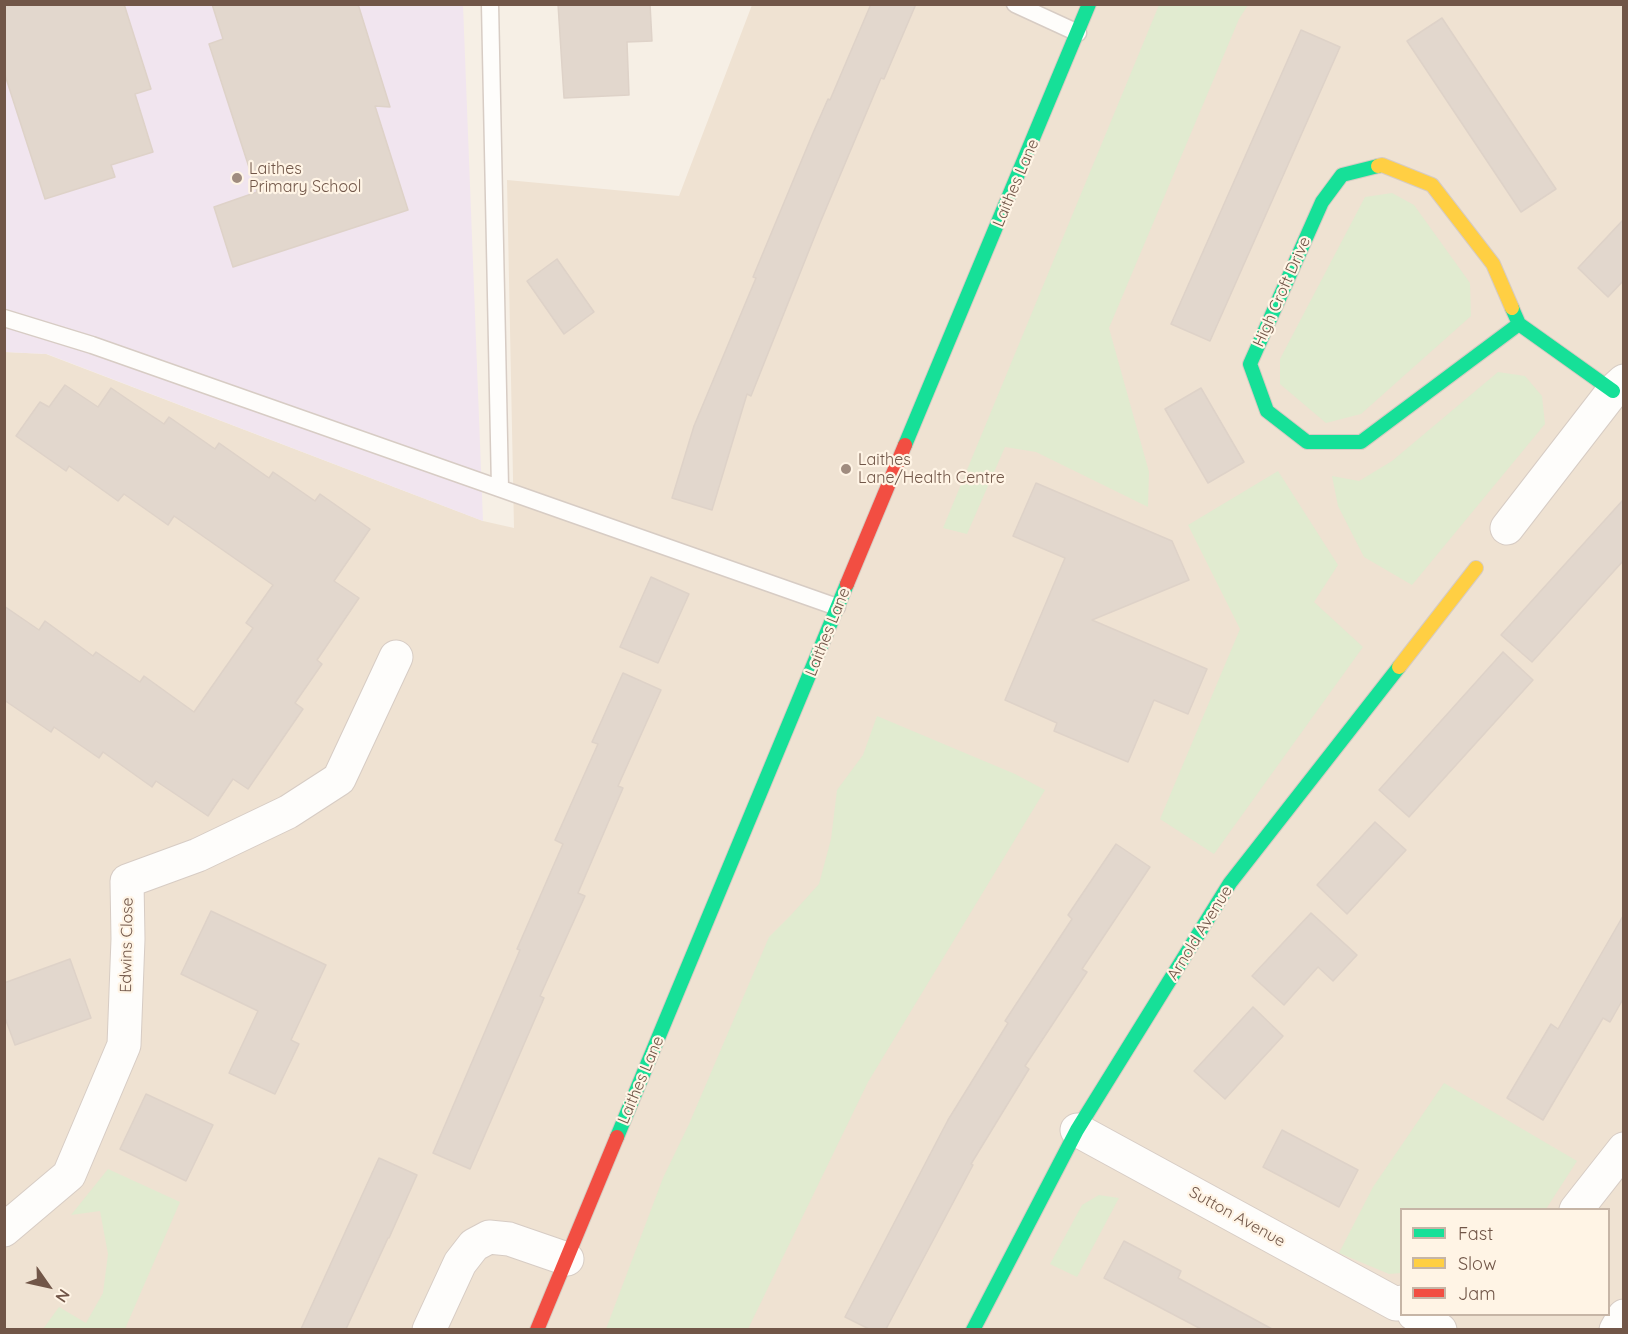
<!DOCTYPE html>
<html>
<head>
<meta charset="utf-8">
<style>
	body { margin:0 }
	#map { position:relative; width:1628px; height:1334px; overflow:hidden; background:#f6efe5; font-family:Quicksand,sans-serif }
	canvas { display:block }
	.frame { position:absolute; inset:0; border:6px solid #715648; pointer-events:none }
	.legend { position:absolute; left:1400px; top:1208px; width:210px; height:108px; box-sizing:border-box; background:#fff4e5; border:2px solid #c6b5a6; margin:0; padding:8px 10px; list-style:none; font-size:18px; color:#715648 }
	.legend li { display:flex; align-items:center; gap:12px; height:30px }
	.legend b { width:30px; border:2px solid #c6b5a6 }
	.north { position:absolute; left:18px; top:1256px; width:60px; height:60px; -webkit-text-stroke:4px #fff4e5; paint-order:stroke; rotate:124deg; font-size:16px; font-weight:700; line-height:24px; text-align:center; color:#715648 }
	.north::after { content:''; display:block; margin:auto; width:21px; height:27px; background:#715648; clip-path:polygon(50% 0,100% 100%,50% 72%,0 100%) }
</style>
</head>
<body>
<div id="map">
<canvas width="1628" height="1334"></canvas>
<div class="frame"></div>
<ul class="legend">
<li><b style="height:8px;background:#16e098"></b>Fast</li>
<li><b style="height:8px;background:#ffcf43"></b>Slow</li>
<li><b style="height:8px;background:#f24e42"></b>Jam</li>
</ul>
<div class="north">N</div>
</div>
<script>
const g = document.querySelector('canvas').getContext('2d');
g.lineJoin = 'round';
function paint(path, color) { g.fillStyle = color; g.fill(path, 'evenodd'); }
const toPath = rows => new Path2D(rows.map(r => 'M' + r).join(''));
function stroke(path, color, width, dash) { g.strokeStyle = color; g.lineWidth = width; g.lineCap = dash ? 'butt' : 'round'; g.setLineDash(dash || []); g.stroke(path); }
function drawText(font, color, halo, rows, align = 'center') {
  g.font = font + ' Quicksand,sans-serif'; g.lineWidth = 4.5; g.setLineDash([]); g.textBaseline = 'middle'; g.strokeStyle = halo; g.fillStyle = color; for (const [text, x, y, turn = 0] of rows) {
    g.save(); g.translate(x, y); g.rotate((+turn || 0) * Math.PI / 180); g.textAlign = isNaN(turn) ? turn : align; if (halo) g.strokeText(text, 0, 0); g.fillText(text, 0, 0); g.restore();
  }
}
const residential = toPath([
	[752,5,1623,5,1623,1329,5,1330,5,352,46,354,483,521,514,528,507,180,679,196],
	[1402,1210,1608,1210,1608,1314,1402,1314]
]);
const education = toPath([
	[5,5,463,5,483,521,47,354,5,352]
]);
const green = toPath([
	[1159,5,1248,5,1239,19,1109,328,1149,472,1148,507,1036,452,1005,447,967,534,943,528],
	[1392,193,1414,205,1470,283,1471,316,1361,414,1326,423,1280,384,1280,359,1365,197],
	[1498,372,1525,376,1542,396,1545,424,1412,585,1364,557,1338,506,1332,476,1359,481,1392,461],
	[1278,471,1338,565,1314,602,1363,647,1214,854,1160,819,1240,629,1188,525],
	[877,716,1015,774,1045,790,868,1082,748,1329,606,1329,663,1178,689,1124,769,937,791,915,819,884,831,839,837,790,863,755],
	[1444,1083,1577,1161,1546,1209,1402,1210,1401,1273,1389,1274,1339,1253,1373,1187],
	[108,1169,180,1202,125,1329,43,1329,59,1307,86,1323,103,1293,108,1254,100,1211,71,1215],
	[1099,1195,1119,1198,1077,1277,1050,1264,1082,1205]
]);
const building = toPath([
	[4,4,124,4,151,89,135,94,153,152,111,165,115,177,45,199,4,72,4,4],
	[212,4,358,4,390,107,375,106,408,210,233,267,214,207,257,192,209,44,223,39,212,4],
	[558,4,650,4,652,41,627,42,629,95,564,98,558,4],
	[871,4,916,4,884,79,881,78,820,223,751,396,747,394,712,510,672,498,694,426,756,278,753,277,813,133,828,99,830,100,871,4],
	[1442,18,1556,189,1521,212,1407,41,1442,18],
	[1301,30,1340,47,1210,341,1171,324,1301,30],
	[1623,220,1623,281,1608,297,1578,268,1623,220],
	[557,259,594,312,564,334,527,281,557,259],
	[65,385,98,407,111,388,164,424,169,417,215,449,219,443,269,478,273,472,315,501,320,494,370,529,334,581,359,598,317,660,322,664,295,703,303,709,248,789,233,779,208,816,156,781,152,787,103,752,99,758,54,727,51,732,4,700,4,606,39,630,45,621,93,656,96,652,140,682,144,676,194,712,253,628,246,623,273,585,174,516,168,525,124,494,118,501,69,466,66,471,16,436,40,402,49,407,65,385],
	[1201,388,1244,462,1208,483,1165,409,1201,388],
	[1036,483,1172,541,1189,580,1092,620,1207,669,1188,714,1154,700,1128,762,1054,731,1057,723,1005,700,1065,558,1013,536,1036,483],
	[1623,500,1623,561,1532,662,1501,635,1623,500],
	[651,577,689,594,658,663,620,647,651,577],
	[1503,652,1533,680,1409,817,1379,790,1503,652],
	[623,673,661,690,618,786,623,788,578,893,585,896,540,996,544,998,470,1169,433,1153,520,950,517,949,563,844,555,840,598,744,592,742,623,673],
	[1375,822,1406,850,1347,914,1317,885,1375,822],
	[1116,844,1150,867,1082,969,1087,972,1025,1066,1029,1069,971,1164,973,1165,886,1329,869,1329,845,1317,948,1120,1008,1023,1005,1021,1072,919,1068,915,1116,844],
	[211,911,326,965,291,1040,299,1044,275,1094,229,1073,258,1011,181,974,211,911],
	[1311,913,1357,955,1333,981,1318,967,1284,1005,1252,976,1311,913],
	[1623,916,1623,999,1610,1022,1603,1018,1543,1120,1507,1098,1551,1024,1558,1029,1623,916],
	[70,959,91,1018,15,1045,4,1015,4,983,70,959],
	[1253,1007,1283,1036,1225,1099,1194,1071,1253,1007],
	[146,1094,213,1125,186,1181,120,1149,146,1094],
	[1282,1130,1358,1170,1339,1207,1263,1167,1282,1130],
	[379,1158,417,1175,389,1238,388,1238,346,1329,301,1329,379,1158],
	[1124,1241,1181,1271,1178,1278,1272,1329,1201,1329,1104,1278,1124,1241]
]);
const lane = toPath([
	[490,4,500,488],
	[1015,4,1078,33],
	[4,318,92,345,837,607]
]);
const street = toPath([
	[1507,528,1613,391,1624,381],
	[1077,1130,1396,1304,1402,1302],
	[1576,1210,1624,1149],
	[4,1230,69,1175,124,1045,128,939,127,881,198,855,288,812,339,779,396,657],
	[1414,1314,1440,1330],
	[429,1330,460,1263,474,1245,489,1237,509,1239,567,1259],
	[1616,1330,1624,1316]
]);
const fast = toPath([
	[1378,166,1342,175,1322,202,1250,364,1267,411,1307,442,1361,442,1519,324],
	[1512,308,1519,324,1613,391],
	[905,445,1089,4],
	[617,1137,847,584],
	[973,1330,1077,1130,1230,883,1399,667]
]);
const slow = toPath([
	[1378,166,1382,165,1432,185,1493,264,1512,308],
	[1399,667,1476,568]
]);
const jam = toPath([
	[847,584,905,445],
	[537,1330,617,1137]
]);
const markers = [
	[237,178,6,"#a08c7f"],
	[846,469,6,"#a08c7f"]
];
const poiNames = [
	["Laithes",249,169],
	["Primary School",249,187],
	["Laithes",858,460],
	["Lane/Health Centre",858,478]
];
const streetNames = [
	["Laithes Lane",1016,183,-67],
	["High Croft Drive",1282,292,-66],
	["Laithes Lane",828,632,-68],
	["Arnold Avenue",1200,933,-58],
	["Edwins Close",127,945,-89],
	["Laithes Lane",641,1080,-67],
	["Sutton Avenue",1237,1217,29]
];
paint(residential, '#efe2d2');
paint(education, '#f1e5ef');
paint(green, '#e1ebd0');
paint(building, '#e2d7cd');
stroke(building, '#ded2c8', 1.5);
stroke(lane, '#d7ccc4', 19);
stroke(street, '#d7ccc4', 35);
stroke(fast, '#d6cbc2', 16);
stroke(slow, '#d6cbc2', 16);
stroke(jam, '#d6cbc2', 16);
stroke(lane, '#fefdfb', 16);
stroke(street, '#fefdfb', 33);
stroke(fast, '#16e098', 14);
stroke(slow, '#ffcf43', 14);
stroke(jam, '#f24e42', 14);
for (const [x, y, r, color] of markers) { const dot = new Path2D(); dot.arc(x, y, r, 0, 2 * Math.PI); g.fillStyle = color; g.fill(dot); stroke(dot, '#fff4e5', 2); }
drawText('16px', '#715648', '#fff4e5', poiNames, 'left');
drawText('16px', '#715648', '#fff4e5', streetNames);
</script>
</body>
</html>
